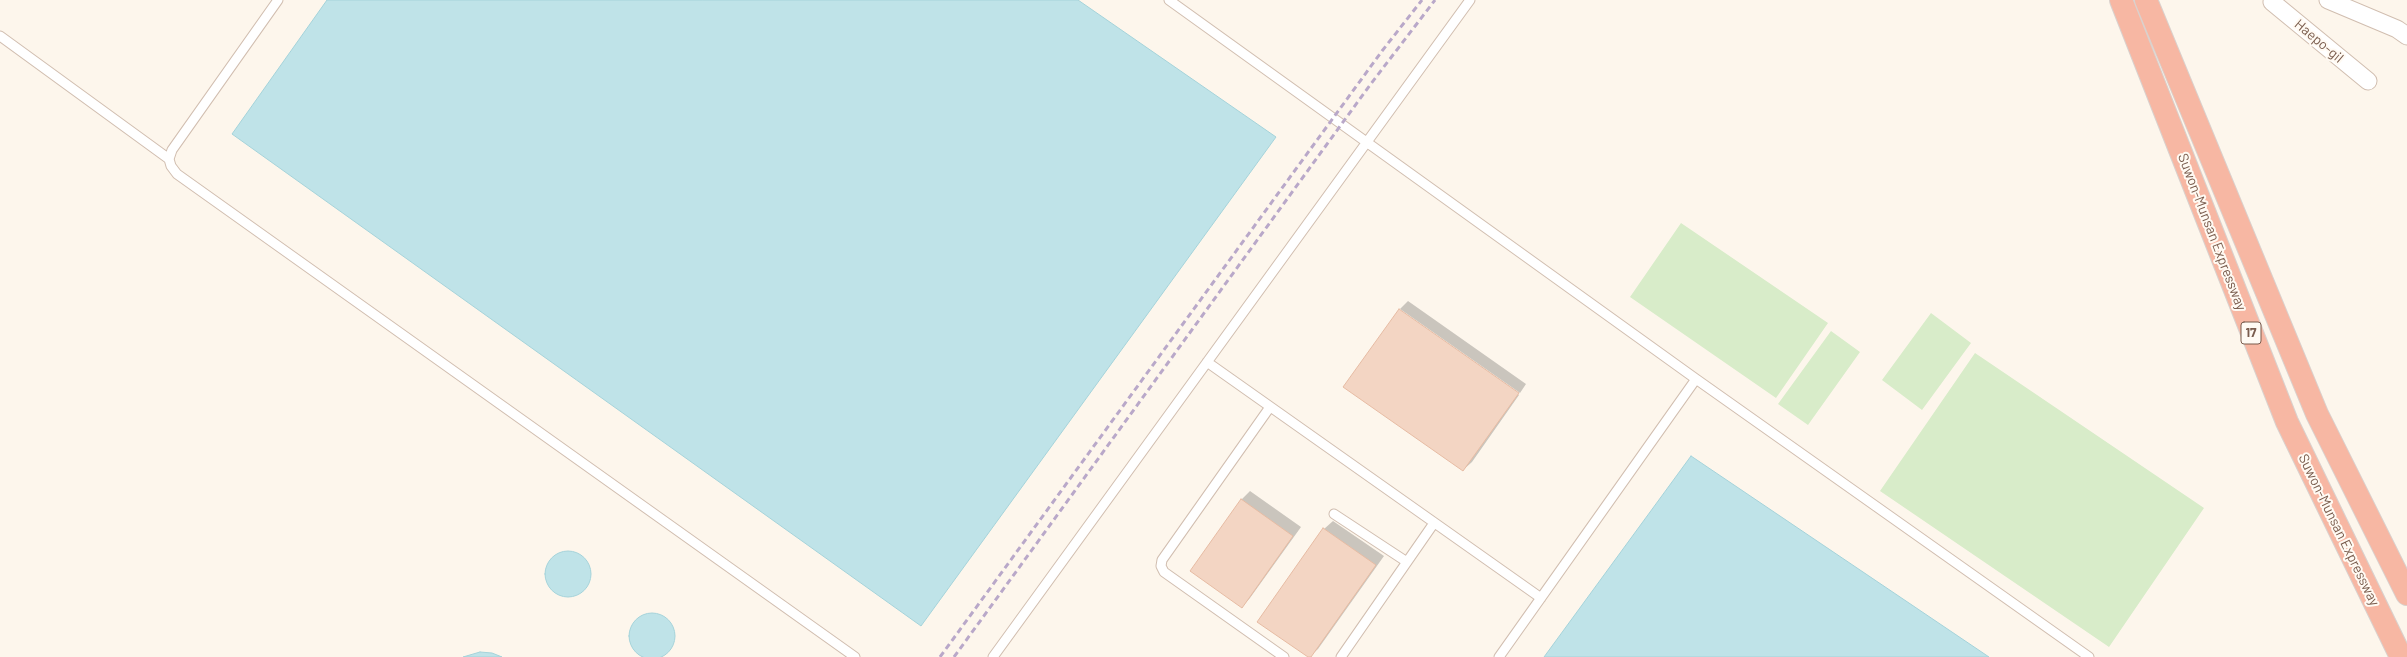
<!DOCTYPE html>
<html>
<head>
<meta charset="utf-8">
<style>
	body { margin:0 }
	canvas { display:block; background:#fdf6ec }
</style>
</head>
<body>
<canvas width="2407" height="657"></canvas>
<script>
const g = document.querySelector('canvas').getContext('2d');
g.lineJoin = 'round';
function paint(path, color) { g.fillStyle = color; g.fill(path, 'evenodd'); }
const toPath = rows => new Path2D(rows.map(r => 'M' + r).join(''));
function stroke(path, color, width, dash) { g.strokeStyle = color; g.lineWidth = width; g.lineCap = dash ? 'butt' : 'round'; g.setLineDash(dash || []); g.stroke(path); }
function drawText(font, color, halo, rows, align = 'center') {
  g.font = font + ' Barlow,sans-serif'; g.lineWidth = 4; g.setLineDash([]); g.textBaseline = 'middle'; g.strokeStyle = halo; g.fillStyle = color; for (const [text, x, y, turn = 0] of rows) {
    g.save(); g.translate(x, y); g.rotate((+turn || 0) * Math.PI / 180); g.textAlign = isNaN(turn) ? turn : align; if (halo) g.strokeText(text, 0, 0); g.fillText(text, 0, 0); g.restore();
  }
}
const green = toPath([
	[1681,223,1828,323,1776,398,1630,297],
	[1931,313,1971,343,1922,410,1882,380],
	[1831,331,1860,352,1808,425,1778,404],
	[1975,353,2204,508,2109,647,1880,491]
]);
const water = toPath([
	[327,0,1078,0,1276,137,921,626,232,134,327,0],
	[1691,456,1989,657,1544,657,1691,456],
	'545 574a23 23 0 1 1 46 0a23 23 0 1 1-46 0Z',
	'629 636a23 23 0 1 1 46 0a23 23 0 1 1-46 0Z',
	[480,652,492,653,502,657,463,657,480,652]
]);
const shadow = toPath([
	[1408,301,1526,384,1520,393,1400,309],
	[1399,311,1519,395,1472,462,1463,470],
	[1250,491,1301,527,1250,598,1242,607,1241,500],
	[1333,521,1384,556,1318,649,1309,657,1324,529]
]);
const building = toPath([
	[1399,309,1519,393,1463,471,1343,387,1399,309],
	[1241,499,1293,536,1242,608,1190,571,1241,499],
	[1323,528,1376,565,1311,657,1308,657,1257,622,1323,528]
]);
const service = toPath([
	[278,0,172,150,169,159,171,166,177,174,855,657],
	[1169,0,1696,379,2089,657],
	[0,36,169,159],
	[1207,362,1541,598],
	[1270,407,1162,560,1161,566,1164,572,1284,657],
	[1334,514,1407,562],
	[993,657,1470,0],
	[1341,657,1434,523],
	[1499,657,1696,379]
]);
const minor = toPath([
	[2273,0,2272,2,2368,81],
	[2328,0,2397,29,2407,36]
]);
const motorway = toPath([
	[2121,0,2287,422,2401,657],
	[2146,0,2317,414,2407,594]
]);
const rail = toPath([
	[940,657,1382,51,1422,0],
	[954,657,1370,85,1435,0]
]);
const shields = [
	[2251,333,20]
];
const shieldNames = [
	["17",2251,333]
];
const streetNames = [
	["Haepo-gil",2319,41,40],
	["Suwon-Munsan Expressway",2212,232,69],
	["Suwon-Munsan Expressway",2339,530,64]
];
paint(green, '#d8ecc9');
paint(water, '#bfe3e8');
stroke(water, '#a5d3da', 1);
paint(shadow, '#0003');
paint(building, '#f3d5c3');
stroke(building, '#e6bba3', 1);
stroke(service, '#d1beb0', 11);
stroke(minor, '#d1beb0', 19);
stroke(motorway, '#dad1cd', 24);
stroke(service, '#fff', 9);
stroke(minor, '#fff', 17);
stroke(motorway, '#f7b7a3', 22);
stroke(rail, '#b9a8c9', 3, [6, 4]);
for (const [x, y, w] of shields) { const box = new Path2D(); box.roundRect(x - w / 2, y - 11, w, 22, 3); g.fillStyle = '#fffaf3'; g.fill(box); stroke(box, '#7a5c4d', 1); }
drawText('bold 13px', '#7a5c4d', null, shieldNames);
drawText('14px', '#7a5c4d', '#fffaf3', streetNames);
</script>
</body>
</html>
